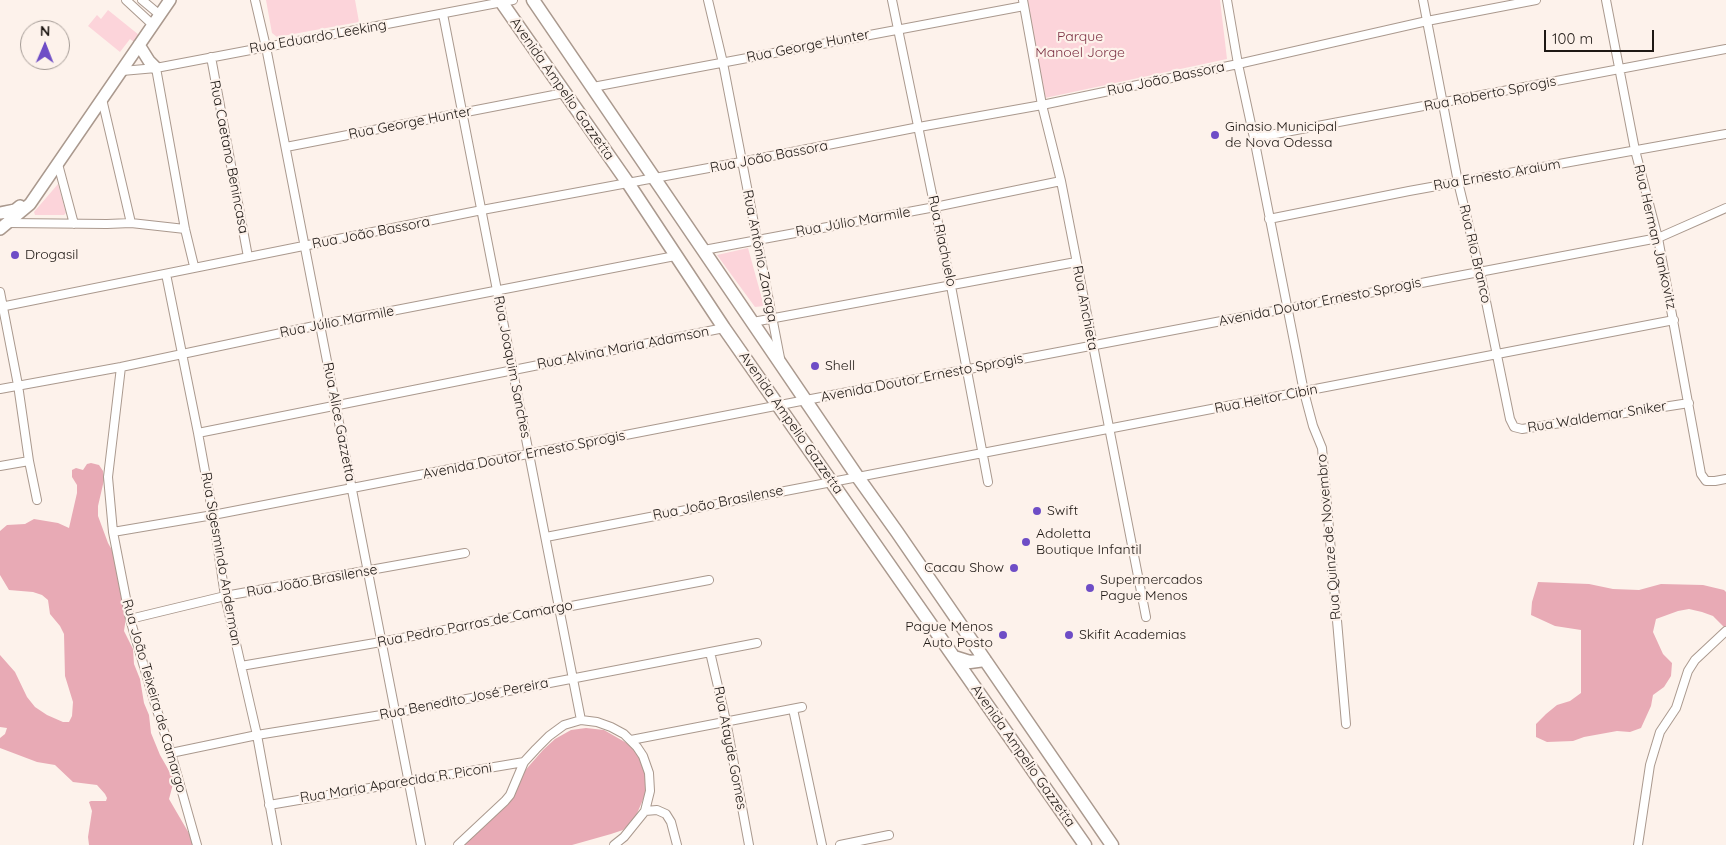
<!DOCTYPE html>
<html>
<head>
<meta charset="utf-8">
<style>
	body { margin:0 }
	#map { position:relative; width:1726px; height:845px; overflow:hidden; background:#fdf2eb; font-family:Quicksand,sans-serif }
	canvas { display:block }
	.north { position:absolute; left:20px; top:20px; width:50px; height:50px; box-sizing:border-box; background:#fdf2eb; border:1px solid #a49b95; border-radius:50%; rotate:1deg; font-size:14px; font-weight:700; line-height:20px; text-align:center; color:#1e1814 }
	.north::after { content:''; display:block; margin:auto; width:18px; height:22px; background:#6e4dc6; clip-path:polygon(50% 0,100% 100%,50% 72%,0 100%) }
	.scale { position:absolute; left:1544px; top:30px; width:110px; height:22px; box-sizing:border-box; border:2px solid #1e1814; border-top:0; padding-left:6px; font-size:15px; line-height:18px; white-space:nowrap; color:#1e1814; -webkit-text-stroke:4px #fdf2eb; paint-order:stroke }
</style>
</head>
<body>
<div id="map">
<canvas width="1726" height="845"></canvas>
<div class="north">N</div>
<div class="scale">100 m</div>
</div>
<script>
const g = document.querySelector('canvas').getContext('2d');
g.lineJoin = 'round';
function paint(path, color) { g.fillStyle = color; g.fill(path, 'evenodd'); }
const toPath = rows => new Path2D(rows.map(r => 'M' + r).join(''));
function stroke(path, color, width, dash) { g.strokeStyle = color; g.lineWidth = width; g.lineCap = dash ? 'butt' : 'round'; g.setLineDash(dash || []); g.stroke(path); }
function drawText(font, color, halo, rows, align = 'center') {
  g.font = font + ' Quicksand,sans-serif'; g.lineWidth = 4.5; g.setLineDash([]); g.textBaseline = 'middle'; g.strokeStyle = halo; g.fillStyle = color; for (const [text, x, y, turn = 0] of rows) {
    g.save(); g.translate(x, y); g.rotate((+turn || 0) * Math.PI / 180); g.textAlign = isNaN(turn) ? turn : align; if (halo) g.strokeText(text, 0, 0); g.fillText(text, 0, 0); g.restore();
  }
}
const green = toPath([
	[266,0,355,0,359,22,277,37,272,33],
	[1026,0,1220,0,1227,59,1045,98],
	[108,10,139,35,134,42,130,39,120,52,88,26,97,15,101,19],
	[58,184,66,213,64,215,35,215,34,212],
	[748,248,764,306,755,307,717,255]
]);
const forest = toPath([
	[91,463,99,465,103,471,104,480,98,506,98,516,108,543,122,568,128,604,124,631,133,649,134,664,140,679,144,703,149,715,151,733,160,755,172,776,173,784,169,799,194,842,194,845,89,845,88,837,92,811,89,802,91,801,106,801,107,798,105,794,97,785,73,782,55,765,37,762,0,748,0,738,5,734,7,728,0,727,0,655,15,672,27,697,35,707,47,715,63,722,69,722,72,716,73,702,65,676,64,634,60,626,50,614,48,600,42,595,33,592,9,590,0,575,0,531,7,525,25,524,34,519,58,523,69,528,77,493,77,485,72,477,72,470,76,468,83,470,87,464],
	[1538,582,1589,584,1613,589,1639,590,1661,584,1703,585,1724,590,1726,592,1726,629,1713,616,1702,612,1689,609,1678,611,1656,619,1653,632,1663,654,1672,663,1671,676,1664,687,1653,695,1651,706,1641,728,1630,732,1617,731,1584,737,1573,741,1547,742,1536,737,1536,724,1546,714,1557,705,1570,701,1581,693,1581,630,1555,626,1531,615,1532,602],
	[586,728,604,730,637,749,643,757,647,779,645,795,635,818,623,830,611,834,572,845,457,845,494,816,522,774,543,750,555,739,571,730]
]);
const street = toPath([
	[126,0,153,25],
	[142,0,160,15],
	[255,0,266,47,421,845],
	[708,0,723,63,780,358],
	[892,0,951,286,988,482],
	[1023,0,1042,105,1061,181,1146,617],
	[1227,0,1238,64,1254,138,1304,392,1313,426,1322,448,1346,724],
	[1423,0,1458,182,1480,272,1510,419,1514,427,1522,429,1689,403],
	[1606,0,1635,150,1658,238,1701,474,1706,481,1715,481,1726,479],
	[443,14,581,720],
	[211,57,248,257],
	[156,68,185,229,194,266],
	[122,71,156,68,513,0],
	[593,87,1024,6],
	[102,99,131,223],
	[1254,138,1726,49],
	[286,147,564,93],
	[58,164,74,224],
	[1269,219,1409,191,1726,134],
	[8,223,107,224,131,223,185,229],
	[704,250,935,207,1061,181],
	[166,274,198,433,213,515,225,596,257,735,277,845],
	[0,292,18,385,29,461,37,500],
	[0,307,482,210,741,162,919,127,1042,105,1238,64,1427,21,1536,0],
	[753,322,1076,262],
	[121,367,108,477,113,532,130,619,155,704,171,753,197,845],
	[0,389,121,367,319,325,675,256],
	[198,433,724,328],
	[0,466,29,461],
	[113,532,213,515,806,400,1658,238,1726,208],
	[546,537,1674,320],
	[130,619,225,596,465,553],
	[710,652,726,721,749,845],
	[241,666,381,642,709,580],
	[793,709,822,845],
	[631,740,802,707],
	[171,753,257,735,394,713,757,643],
	[269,805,524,762],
	[645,811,657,810,666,814,671,822,677,845],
	[458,845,505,801,510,795,524,762,536,749,549,736,564,725,581,720,597,722,611,727,624,734,637,747,643,756,649,773,650,791,645,811,624,837,614,845],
	[840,845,889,835],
	[1638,845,1650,765,1660,732,1676,708,1688,671,1695,660,1726,631]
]);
const secondary = toPath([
	[139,45,149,61,156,68],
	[0,213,15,210,20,206],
	[0,229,30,204,170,0]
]);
const primary = toPath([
	[500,0,628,183,724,328,1085,845],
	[533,0,857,476,897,532,1112,845],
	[954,657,970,662,985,660]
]);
const markers = [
	[1215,135,5,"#6e4dc6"],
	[15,255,5,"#6e4dc6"],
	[815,366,5,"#6e4dc6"],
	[1037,511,5,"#6e4dc6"],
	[1026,542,5,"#6e4dc6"],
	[1014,568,5,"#6e4dc6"],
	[1090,588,5,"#6e4dc6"],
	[1003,635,5,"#6e4dc6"],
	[1069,635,5,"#6e4dc6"]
];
const streetNames = [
	["Rua Eduardo Leeking",318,37,-10],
	["Rua George Hunter",808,46,-11],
	["Rua João Bassora",1166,79,-12],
	["Avenida Ampelio Gazzetta",562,89,55],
	["Rua Roberto Sprogis",1490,94,-11],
	["Rua George Hunter",410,123,-11],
	["Rua Caetano Benincasa",229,157,79],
	["Rua João Bassora",769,157,-11],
	["Rua Ernesto Araium",1497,175,-10],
	["Rua Júlio Marmile",853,222,-10],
	["Rua João Bassora",371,233,-11],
	["Rua Herman Jankovitz",1655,237,77],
	["Rua Riachuelo",942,241,78],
	["Rua Rio Branco",1475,254,77],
	["Rua Antônio Zanaga",760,256,79],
	["Avenida Doutor Ernesto Sprogis",1320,302,-11],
	["Rua Anchieta",1085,308,79],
	["Rua Júlio Marmile",337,322,-11],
	["Rua Alvina Maria Adamson",623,348,-11],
	["Rua Joaquim Sanches",512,367,79],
	["Avenida Doutor Ernesto Sprogis",922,378,-11],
	["Rua Heitor Cibin",1266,399,-11],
	["Rua Waldemar Sniker",1597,417,-9],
	["Rua Alice Gazzetta",339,422,79],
	["Avenida Ampelio Gazzetta",791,423,55],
	["Avenida Doutor Ernesto Sprogis",524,455,-11],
	["Rua João Brasilense",718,503,-11],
	["Rua Quinze de Novembro",1329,537,-95],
	["Rua Sigesmindo Anderman",221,559,80],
	["Rua João Brasilense",312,581,-10],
	["Rua Pedro Parras de Camargo",475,624,-11],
	["Rua João Teixeira de Camargo",154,696,74],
	["Rua Benedito José Pereira",464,699,-11],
	["Rua Atayde Gomes",730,748,79],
	["Avenida Ampelio Gazzetta",1023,756,55],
	["Rua Maria Aparecida R. Piconi",396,783,-9]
];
const parkNames = [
	["Parque",1080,37],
	["Manoel Jorge",1080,53]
];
const poiNames = [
	["Ginasio Municipal",1225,127],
	["de Nova Odessa",1225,143],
	["Drogasil",25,255],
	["Shell",825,366],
	["Swift",1047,511],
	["Adoletta",1036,534],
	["Boutique Infantil",1036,550],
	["Cacau Show",1004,568,"right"],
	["Supermercados",1100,580],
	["Pague Menos",1100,596],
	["Pague Menos",993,627,"right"],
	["Auto Posto",993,643,"right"],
	["Skifit Academias",1079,635]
];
paint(green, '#fcd4da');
paint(forest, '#e8aab5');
stroke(street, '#aa998e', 10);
stroke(secondary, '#aa998e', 14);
stroke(primary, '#aa998e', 15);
stroke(street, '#fff', 8);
stroke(secondary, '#fff', 11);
stroke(primary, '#fff', 12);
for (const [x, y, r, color] of markers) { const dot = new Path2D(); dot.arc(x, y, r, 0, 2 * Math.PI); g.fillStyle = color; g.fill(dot); stroke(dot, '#fdf2eb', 2); }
drawText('14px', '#1e1814', '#fdf2eb', streetNames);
drawText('14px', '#7d3245', '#fdf2eb', parkNames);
drawText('14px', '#1e1814', '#fdf2eb', poiNames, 'left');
</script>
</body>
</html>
